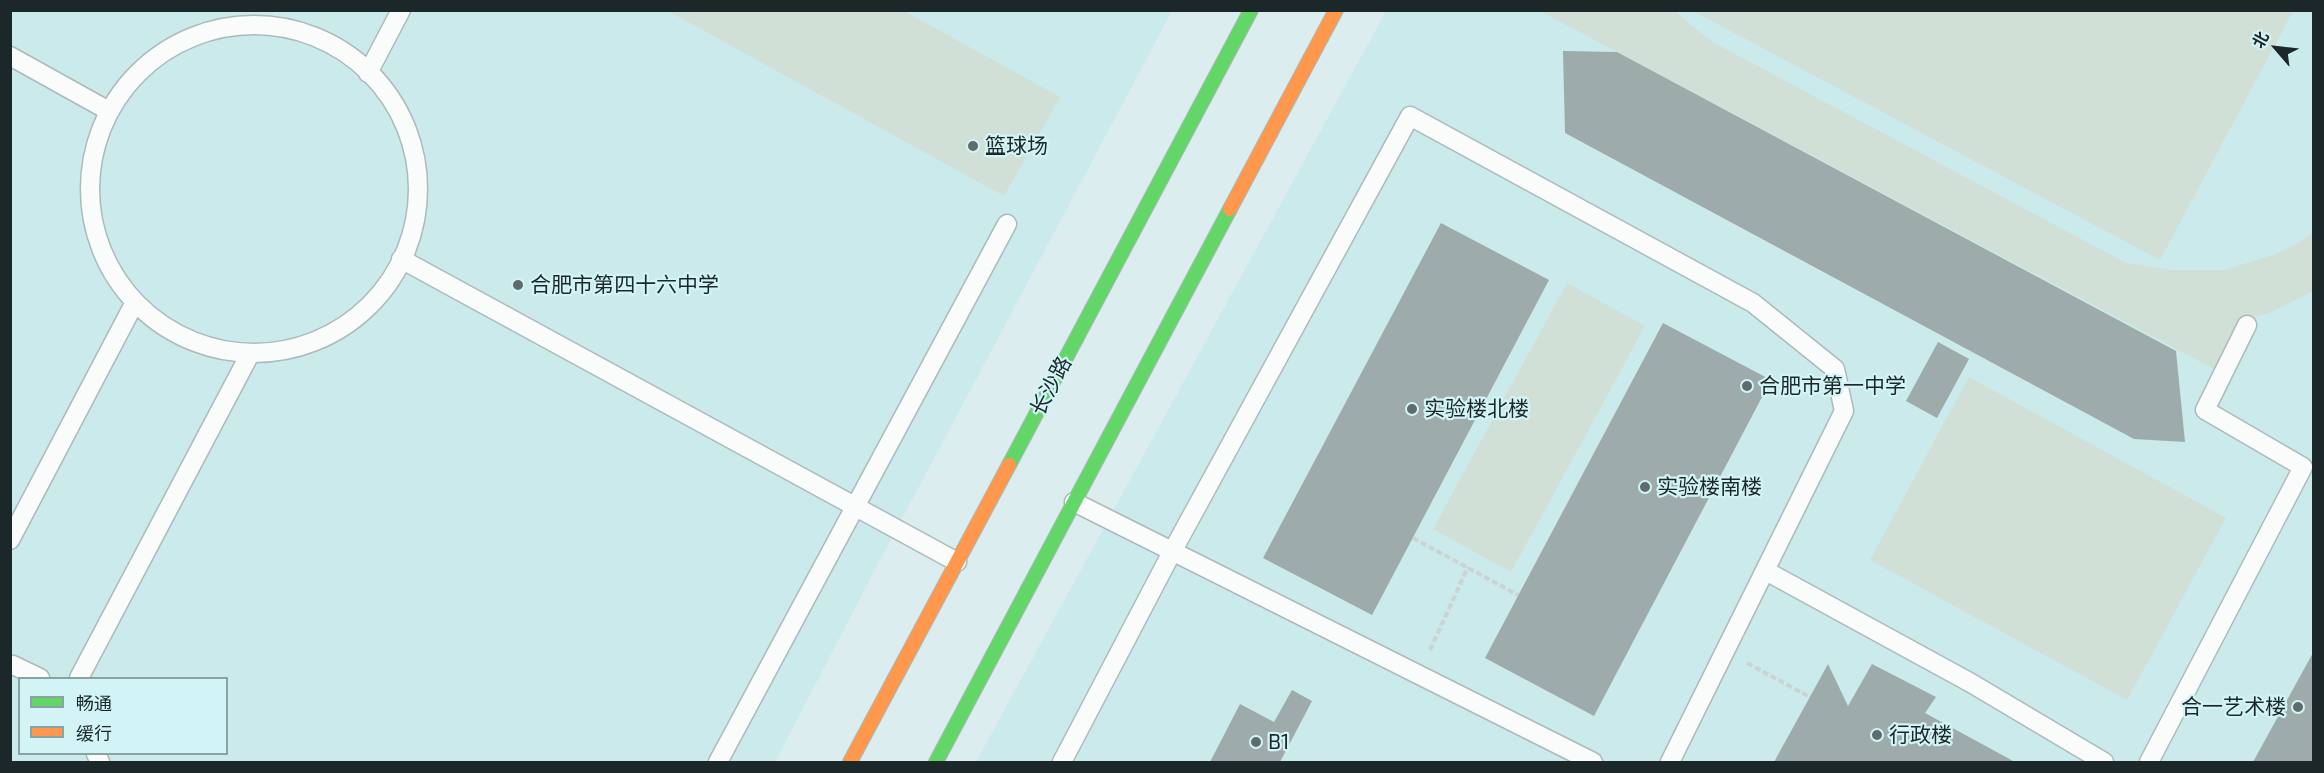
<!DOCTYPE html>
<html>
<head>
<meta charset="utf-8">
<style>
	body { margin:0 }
	#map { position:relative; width:2324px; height:773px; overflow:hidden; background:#dbedee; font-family:"Exo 2","Noto Sans SC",sans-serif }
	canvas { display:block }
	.frame { position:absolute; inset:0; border:12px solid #1b2728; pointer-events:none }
	.legend { position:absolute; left:18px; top:677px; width:210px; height:78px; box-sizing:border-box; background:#d3f4f6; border:2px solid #89a2a4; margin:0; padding:8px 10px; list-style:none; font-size:18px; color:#1b2728 }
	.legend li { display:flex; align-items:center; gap:12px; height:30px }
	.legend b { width:30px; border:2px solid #89a2a4 }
	.north { position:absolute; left:2246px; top:18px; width:60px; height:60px; -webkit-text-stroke:4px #d3f4f6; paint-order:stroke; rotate:298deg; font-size:16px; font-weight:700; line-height:24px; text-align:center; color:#1b2728 }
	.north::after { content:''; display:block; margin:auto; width:21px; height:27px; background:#1b2728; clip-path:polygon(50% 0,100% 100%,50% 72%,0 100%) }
</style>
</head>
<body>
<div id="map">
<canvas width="2324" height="773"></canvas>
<div class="frame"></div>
<ul class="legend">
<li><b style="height:8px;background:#63d668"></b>畅通</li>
<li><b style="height:8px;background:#ff974d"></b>缓行</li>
</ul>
<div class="north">北</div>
</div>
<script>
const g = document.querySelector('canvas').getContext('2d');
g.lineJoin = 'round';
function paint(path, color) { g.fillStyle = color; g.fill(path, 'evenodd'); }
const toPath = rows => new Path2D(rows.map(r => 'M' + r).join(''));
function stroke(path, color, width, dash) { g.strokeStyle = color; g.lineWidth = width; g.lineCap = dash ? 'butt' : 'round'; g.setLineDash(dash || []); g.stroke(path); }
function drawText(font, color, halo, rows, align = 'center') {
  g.font = font + ' "Exo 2","Noto Sans SC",sans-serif'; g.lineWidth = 4.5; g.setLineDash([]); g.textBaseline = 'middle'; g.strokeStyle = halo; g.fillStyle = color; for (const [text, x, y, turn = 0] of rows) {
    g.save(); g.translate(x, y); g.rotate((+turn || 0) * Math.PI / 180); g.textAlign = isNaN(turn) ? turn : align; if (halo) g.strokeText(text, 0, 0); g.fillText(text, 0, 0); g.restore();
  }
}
const built = toPath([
	[10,11,1172,11,880,560,775,762,11,762],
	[20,678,226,678,226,754,20,754],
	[1386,11,2313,11,2313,762,976,762]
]);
const green = toPath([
	[668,11,904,11,1060,97,1004,196],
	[1540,11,1675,11,1709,40,2126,263,2173,270,2224,270,2276,254,2300,242,2313,232,2313,291,2269,313,2239,321,2214,369],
	[1693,11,2293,11,2160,260],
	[1567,283,1645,326,1511,572,1433,529],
	[1969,377,2226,518,2127,700,1870,560]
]);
const building = toPath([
	[1563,51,1617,52,2176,351,2185,442,2134,439,1565,133],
	[1441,223,1549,280,1372,615,1263,558],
	[1663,323,1771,380,1594,716,1485,658],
	[1938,342,1969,359,1937,418,1906,401],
	[2314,651,2314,762,2253,762],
	[1828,664,1848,706,1872,664,1936,697,1925,713,2015,762,1774,762],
	[1292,690,1312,701,1280,762,1210,762,1240,704,1274,722]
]);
const path = toPath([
	[1413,538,1518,595],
	[1430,650,1468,567],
	[1747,663,1810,697]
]);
const lane = toPath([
	'90 189a164 164 0 1 1 328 0a164 164 0 1 1-328 0Z',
	[10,56,109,111],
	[368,73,401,10],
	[401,259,957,562],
	[1074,502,1593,762],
	[10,540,134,304],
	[1766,571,1971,683,2104,762],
	[13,665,40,678],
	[79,678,250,354],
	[96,754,100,762],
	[718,762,1007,224],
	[1062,762,1172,552,1410,116,1753,303,1835,369,1844,411,1670,762],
	[2149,762,2303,467,2205,410,2247,325]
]);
const fast = toPath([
	[1009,465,1251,10],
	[936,762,1230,209]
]);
const slow = toPath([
	[1230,209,1336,10],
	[850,762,1009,465]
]);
const markers = [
	[973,146,6,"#5e6c6d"],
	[518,285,6,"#5e6c6d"],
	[1747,386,6,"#5e6c6d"],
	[1412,409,6,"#5e6c6d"],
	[1645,487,6,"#5e6c6d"],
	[2298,707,6,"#5e6c6d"],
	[1877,735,6,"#5e6c6d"],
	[1256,742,6,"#5e6c6d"]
];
const poiNames = [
	["篮球场",985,146],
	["合肥市第四十六中学",530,285],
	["合肥市第一中学",1759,386],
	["实验楼北楼",1424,409],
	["实验楼南楼",1657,487],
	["合一艺术楼",2286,707,"right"],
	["行政楼",1889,735],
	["B1",1268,742]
];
const streetNames = [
	["长沙路",1051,386,-62]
];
paint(built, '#caeaec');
paint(green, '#d1e0d6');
paint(building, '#9dacaa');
stroke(lane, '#acbabb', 21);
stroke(fast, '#acbabb', 16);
stroke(slow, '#acbabb', 16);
stroke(path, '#cdd2d3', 4, [6, 3]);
stroke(lane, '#fafcfc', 18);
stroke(fast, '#63d668', 14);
stroke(slow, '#ff974d', 14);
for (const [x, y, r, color] of markers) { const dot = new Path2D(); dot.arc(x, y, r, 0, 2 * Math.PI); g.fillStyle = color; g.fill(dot); stroke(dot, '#d3f4f6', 2); }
drawText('21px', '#1b2728', '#d3f4f6', poiNames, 'left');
drawText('21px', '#1b2728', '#d3f4f6', streetNames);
</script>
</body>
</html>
